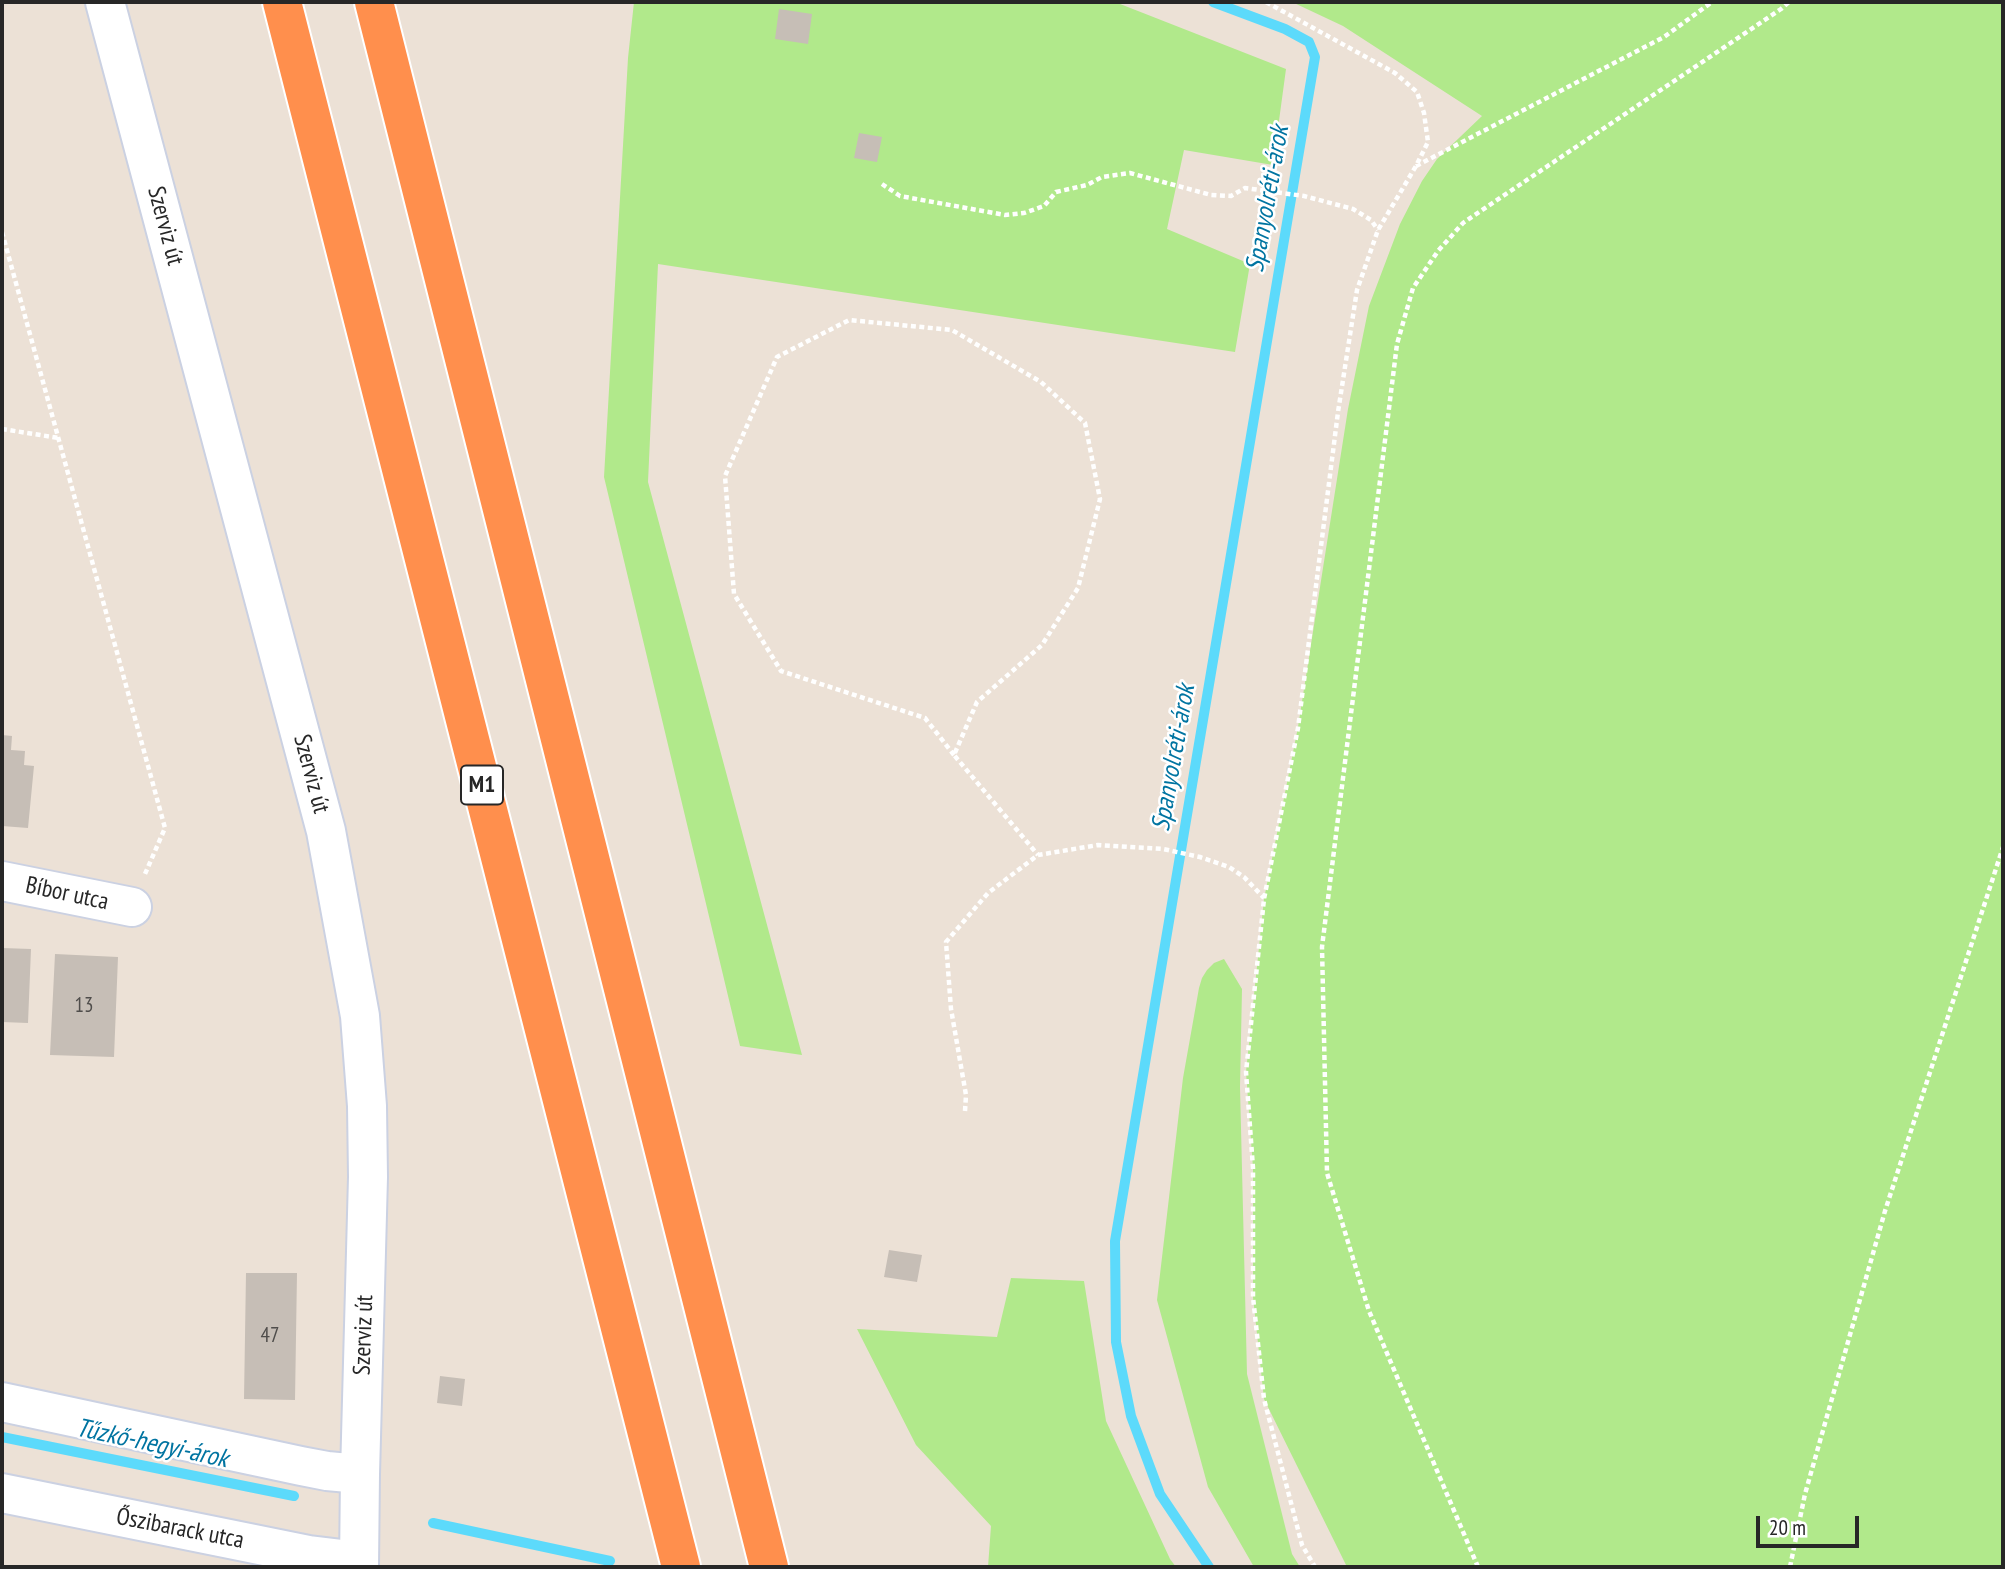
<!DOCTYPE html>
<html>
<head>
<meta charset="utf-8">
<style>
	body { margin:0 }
	#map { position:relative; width:2005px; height:1569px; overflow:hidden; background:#ece1d6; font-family:"PT Sans Narrow",sans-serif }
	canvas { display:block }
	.frame { position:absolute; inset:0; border:4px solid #272727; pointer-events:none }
	.scale { position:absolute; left:1756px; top:1516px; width:103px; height:32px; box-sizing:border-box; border:4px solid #272727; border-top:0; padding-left:9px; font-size:21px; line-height:24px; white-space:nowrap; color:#272727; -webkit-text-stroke:5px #fff; paint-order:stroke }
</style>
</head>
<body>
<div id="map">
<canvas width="2005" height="1569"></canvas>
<div class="frame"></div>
<div class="scale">20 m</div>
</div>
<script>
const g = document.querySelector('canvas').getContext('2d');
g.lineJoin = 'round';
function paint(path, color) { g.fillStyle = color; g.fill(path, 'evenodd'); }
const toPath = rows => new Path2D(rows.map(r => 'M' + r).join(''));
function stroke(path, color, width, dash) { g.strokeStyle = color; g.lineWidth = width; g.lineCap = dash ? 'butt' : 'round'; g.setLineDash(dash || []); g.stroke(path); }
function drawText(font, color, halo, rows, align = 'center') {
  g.font = font + ' "PT Sans Narrow",sans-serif'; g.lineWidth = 5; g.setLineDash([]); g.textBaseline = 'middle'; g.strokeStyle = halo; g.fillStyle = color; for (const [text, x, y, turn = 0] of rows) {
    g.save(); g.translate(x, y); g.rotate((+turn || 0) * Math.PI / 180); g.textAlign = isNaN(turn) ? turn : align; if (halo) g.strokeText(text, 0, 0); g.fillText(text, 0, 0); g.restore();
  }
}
const green = toPath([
	[634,2,1115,2,1286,69,1273,165,1184,150,1167,229,1250,264,1235,352,658,264,648,482,802,1055,740,1046,604,477,628,58],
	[1292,2,2003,2,2003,1567,1347,1567,1264,1399,1253,1297,1253,1168,1246,1072,1264,899,1298,727,1348,409,1369,306,1400,224,1422,181,1437,159,1482,116,1343,26],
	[1224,959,1242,989,1240,1087,1247,1374,1292,1554,1300,1567,1254,1567,1208,1487,1157,1300,1183,1078,1199,988,1202,978,1207,970,1214,963],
	[1011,1278,1084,1281,1106,1421,1170,1559,1176,1567,988,1567,991,1526,916,1445,857,1329,997,1337]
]);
const stream = toPath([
	[2,1437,294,1496],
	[433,1523,610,1561],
	[1209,1567,1160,1494,1131,1416,1116,1342,1115,1241,1315,57,1309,42,1285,29,1213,2]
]);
const building = toPath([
	[779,9,812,14,808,44,775,39],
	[859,133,882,137,877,162,854,158],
	[2,735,12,736,11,750,25,751,24,765,34,766,28,828,2,826],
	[2,948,31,949,28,1023,2,1022],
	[55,954,118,957,114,1057,50,1055],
	[889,1250,922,1255,917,1282,884,1277],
	[246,1273,297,1273,295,1400,244,1399],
	[440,1376,465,1379,462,1406,437,1403]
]);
const path = toPath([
	[1266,2,1395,73,1417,92,1424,113,1428,142,1416,166,1378,230,1357,290,1338,412,1298,728,1264,899,1246,1072,1253,1168,1253,1297,1264,1399,1302,1545,1315,1567],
	[1416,166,1664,37,1712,2],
	[882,184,900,196,1005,215,1024,213,1044,206,1056,192,1087,185,1102,177,1130,173,1211,195,1231,196,1245,188,1304,196,1353,209,1371,220,1378,230],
	[2,232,165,828,145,874],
	[2,429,59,438],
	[954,755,925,718,781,671,734,594,725,476,777,357,849,320,952,330,1041,382,1085,423,1100,499,1078,588,1042,645,977,702,954,755,1038,855],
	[965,1111,966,1095,951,1009,946,942,988,893,1038,855,1098,845,1163,849,1200,857,1229,867,1244,877,1264,898],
	[1478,1567,1369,1311,1327,1173,1322,947,1397,344,1413,288,1438,251,1463,223,1781,9,1789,2],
	[1790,1567,1805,1494,1885,1211,2003,847]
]);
const minor = toPath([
	[105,2,326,831,360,1016,367,1106,368,1177,360,1474,359,1567],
	[2,881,132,907],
	[2,1402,301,1466,327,1471,360,1474],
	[2,1493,309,1555,359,1561]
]);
const highway = toPath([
	[282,2,681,1567],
	[374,2,769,1567]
]);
const numberNames = [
	["13",84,1006],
	["47",270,1336]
];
const shields = [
	[482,785,42]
];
const shieldNames = [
	["M1",482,785]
];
const streetNames = [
	["Szerviz út",165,226,75],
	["Szerviz út",311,774,75],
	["Bíbor utca",67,894,12],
	["Szerviz út",364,1335,-88],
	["Őszibarack utca",180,1529,11]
];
const waterNames = [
	["Spanyolréti-árok",1268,199,-80],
	["Spanyolréti-árok",1174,758,-80],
	["Tűzkő-hegyi-árok",152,1444,12]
];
paint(green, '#b1e98b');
stroke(stream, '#5cdafb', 10);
paint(building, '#c6beb6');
stroke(minor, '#cbd1e2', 42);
stroke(highway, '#fff', 42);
stroke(path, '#fff', 4.5, [5, 3.5]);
stroke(minor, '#fff', 38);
stroke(highway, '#ff8f4d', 38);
drawText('21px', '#4f4d4b', null, numberNames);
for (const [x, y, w] of shields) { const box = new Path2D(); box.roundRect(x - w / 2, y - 19.5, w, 39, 5); g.fillStyle = '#fff'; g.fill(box); stroke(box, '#272727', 2); }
drawText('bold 23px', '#272727', null, shieldNames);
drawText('24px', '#272727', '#fff', streetNames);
drawText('italic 26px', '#0074a1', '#fff', waterNames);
</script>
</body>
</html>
